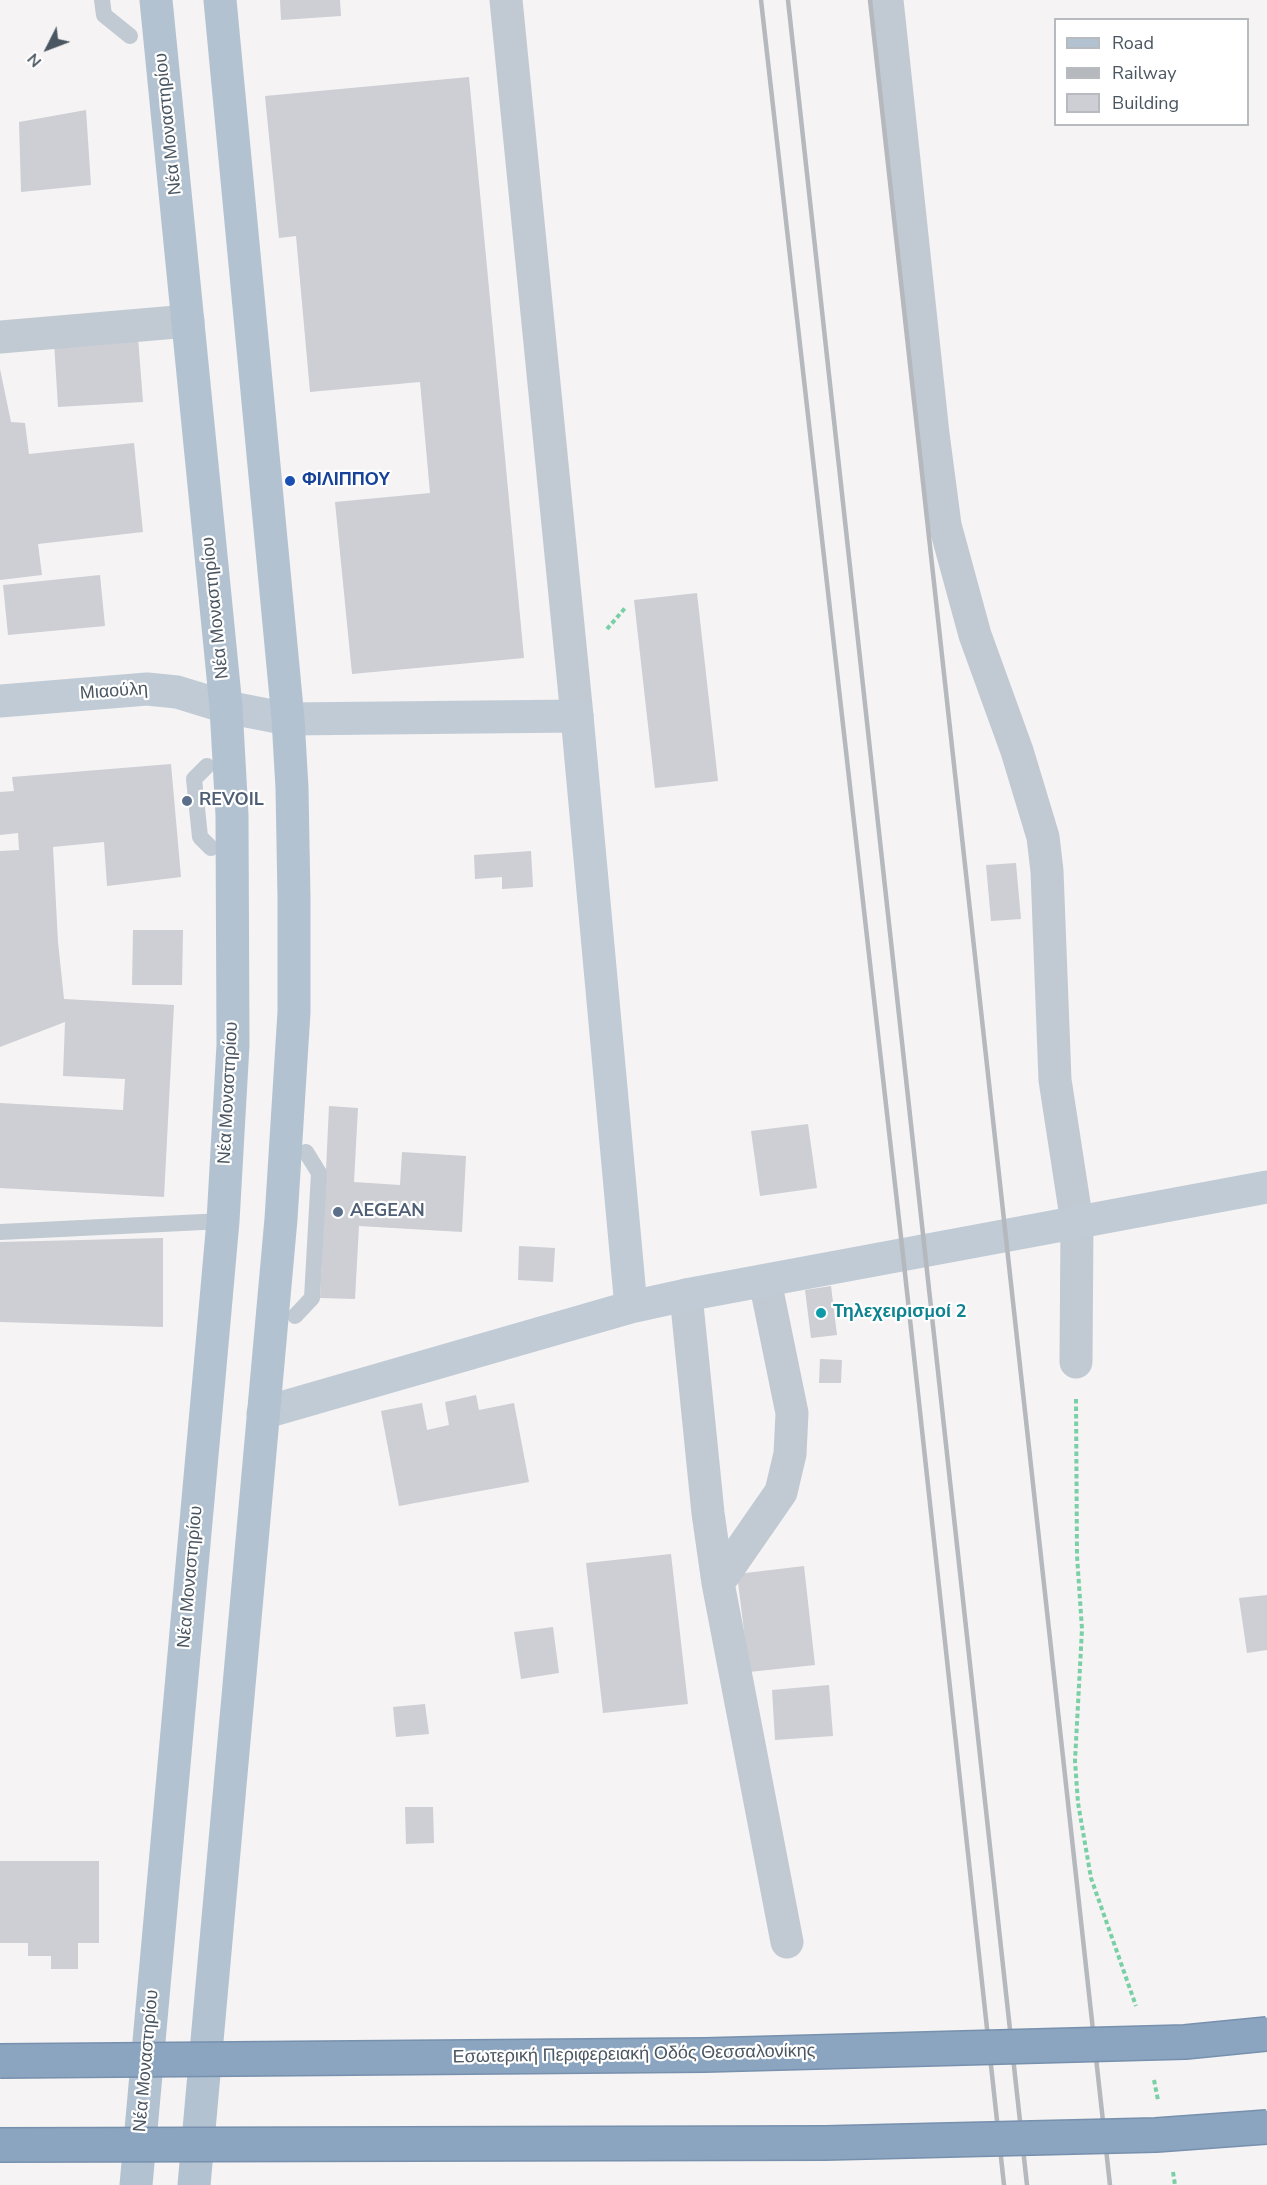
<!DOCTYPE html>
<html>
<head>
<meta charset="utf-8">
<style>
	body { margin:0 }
	#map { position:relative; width:1267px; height:2185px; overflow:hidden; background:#f5f3f3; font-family:"Nunito Sans",sans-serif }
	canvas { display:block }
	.legend { position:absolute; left:1054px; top:18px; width:195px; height:108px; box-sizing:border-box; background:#fff; border:2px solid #b7bbc0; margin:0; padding:8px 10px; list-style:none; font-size:18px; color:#4a5661 }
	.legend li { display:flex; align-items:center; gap:12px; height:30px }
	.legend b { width:30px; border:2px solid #b7bbc0 }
	.north { position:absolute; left:18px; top:18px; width:60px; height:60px; -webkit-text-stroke:4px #fff; paint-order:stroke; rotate:228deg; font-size:16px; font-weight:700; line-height:24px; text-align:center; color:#4a5661 }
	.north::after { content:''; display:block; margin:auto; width:21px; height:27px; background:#4a5661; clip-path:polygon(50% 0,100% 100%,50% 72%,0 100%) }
</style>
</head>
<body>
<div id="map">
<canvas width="1267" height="2185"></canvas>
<ul class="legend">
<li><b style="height:8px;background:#b3c2d1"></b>Road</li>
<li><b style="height:8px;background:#b5b8bd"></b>Railway</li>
<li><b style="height:16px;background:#cdcfd5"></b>Building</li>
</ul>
<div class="north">N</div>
</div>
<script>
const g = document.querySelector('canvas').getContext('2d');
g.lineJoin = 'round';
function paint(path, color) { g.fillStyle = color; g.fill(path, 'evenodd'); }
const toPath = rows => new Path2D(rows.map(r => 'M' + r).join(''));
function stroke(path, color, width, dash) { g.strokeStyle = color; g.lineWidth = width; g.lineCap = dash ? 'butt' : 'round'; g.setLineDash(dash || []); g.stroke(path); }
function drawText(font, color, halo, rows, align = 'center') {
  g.font = font + ' "Nunito Sans",sans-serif'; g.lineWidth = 4.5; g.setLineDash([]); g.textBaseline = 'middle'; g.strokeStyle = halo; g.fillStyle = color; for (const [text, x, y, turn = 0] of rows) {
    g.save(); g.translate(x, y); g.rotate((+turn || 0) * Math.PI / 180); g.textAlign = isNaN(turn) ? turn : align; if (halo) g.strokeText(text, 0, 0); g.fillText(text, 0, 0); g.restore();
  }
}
const building = toPath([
	[280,0,340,0,341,16,281,20],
	[469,77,524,658,352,674,335,502,430,493,420,382,310,392,296,236,279,238,265,96],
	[86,110,91,185,21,192,19,122],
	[138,337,143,402,58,407,54,342],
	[0,369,11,422,25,423,29,454,134,443,143,532,38,544,42,575,0,580],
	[100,575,105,626,8,635,3,585],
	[697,593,718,781,655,788,634,600],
	[171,764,181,877,107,886,104,842,53,847,58,942,64,999,174,1005,164,1197,0,1188,0,1103,123,1110,125,1079,63,1076,65,1022,0,1047,0,851,19,850,18,833,0,835,0,792,14,791,12,777],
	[531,851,533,887,502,889,502,877,475,879,474,855],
	[1016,863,1021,919,991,921,986,865],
	[133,930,183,930,182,985,132,985],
	[329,1106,358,1108,354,1182,400,1185,402,1152,466,1156,462,1232,359,1226,355,1299,320,1298],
	[808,1124,817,1188,760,1196,751,1131],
	[163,1238,163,1327,0,1322,0,1242],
	[519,1246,555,1248,553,1282,518,1280],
	[831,1286,837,1335,811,1338,805,1290],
	[820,1359,842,1360,841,1383,819,1383],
	[476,1395,479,1410,514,1403,529,1482,399,1506,381,1411,422,1403,427,1430,449,1425,445,1402],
	[671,1554,688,1704,603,1713,586,1563],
	[804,1566,815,1665,749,1672,737,1574],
	[1267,1595,1267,1650,1247,1653,1239,1598],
	[553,1627,559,1673,521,1679,514,1632],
	[829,1685,833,1736,775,1740,772,1690],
	[425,1704,429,1734,396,1737,393,1707],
	[405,1807,433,1807,434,1843,406,1844],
	[0,1861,99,1861,99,1943,78,1943,78,1969,51,1969,51,1956,28,1956,28,1943,0,1943]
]);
const path = toPath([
	[607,629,626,607],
	[1076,1399,1077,1556,1082,1629,1075,1761,1078,1803,1091,1878,1136,2006],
	[1154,2080,1158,2100],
	[1173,2172,1175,2185]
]);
const lane = toPath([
	[102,0,104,15,130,36],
	[207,766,194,779,200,837,211,848],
	[0,1232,223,1221],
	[295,1316,312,1298,319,1173,306,1152]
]);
const street = toPath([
	[506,0,577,716],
	[887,0,933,434,945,525,975,635,1017,751,1043,837,1047,871,1055,1080,1077,1223,1076,1362],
	[0,337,188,321],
	[765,1281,792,1413,790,1454,781,1492,718,1583,787,1942],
	[686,1295,708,1513,718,1583]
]);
const secondary = toPath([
	[0,701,147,689,177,692,226,707,288,719,577,716,631,1307,686,1295,1267,1187],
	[263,1413,631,1307]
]);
const primary = toPath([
	[136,2185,209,1378,223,1221,233,1045,232,815,226,707,156,0],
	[194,2185,281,1219,294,1012,294,898,292,788,288,719,220,0]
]);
const rail = toPath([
	[761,0,903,1255,1004,2185],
	[788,0,1027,2185],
	[870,0,1110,2185]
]);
const highwayBridge = toPath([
	[0,2061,705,2055,1185,2042,1267,2034],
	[0,2145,825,2143,1156,2135,1267,2127]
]);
const markers = [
	[290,481,6,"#1a4fb4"],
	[187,801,6,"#5c6f8a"],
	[338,1212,6,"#5c6f8a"],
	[821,1313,6,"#0f9aa8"]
];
const streetNames = [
	["Νέα Μοναστηρίου",169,124,-96],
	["Νέα Μοναστηρίου",216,608,-96],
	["Μιαούλη",114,692,-4],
	["Νέα Μοναστηρίου",229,1093,-87],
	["Νέα Μοναστηρίου",191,1577,-85],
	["Εσωτερική Περιφερειακή Οδός Θεσσαλονίκης",634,2055,-1],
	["Νέα Μοναστηρίου",147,2061,-85]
];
const transitNames = [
	["ΦΙΛΙΠΠΟΥ",302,481]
];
const serviceNames = [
	["REVOIL",199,801],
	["AEGEAN",350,1212]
];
const cultureNames = [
	["Τηλεχειρισμοί 2",833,1313]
];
paint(building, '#cdcfd5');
stroke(path, '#7ad0a6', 4, [4.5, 3]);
stroke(lane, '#c1cad2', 16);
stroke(street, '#c1cad2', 33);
stroke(secondary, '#c1cbd6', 33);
stroke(primary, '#b3c2d1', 33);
stroke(rail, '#b5b8bd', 4.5);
stroke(highwayBridge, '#7690ad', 36, []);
stroke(highwayBridge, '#8ba5c1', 33);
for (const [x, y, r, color] of markers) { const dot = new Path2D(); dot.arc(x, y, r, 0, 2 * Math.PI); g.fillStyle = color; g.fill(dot); stroke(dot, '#fff', 2); }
drawText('18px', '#4a5661', '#fff', streetNames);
drawText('bold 18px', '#164399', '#fff', transitNames, 'left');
drawText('bold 18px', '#4e5e75', '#fff', serviceNames, 'left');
drawText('bold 18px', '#0d838f', '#fff', cultureNames, 'left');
</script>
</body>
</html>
